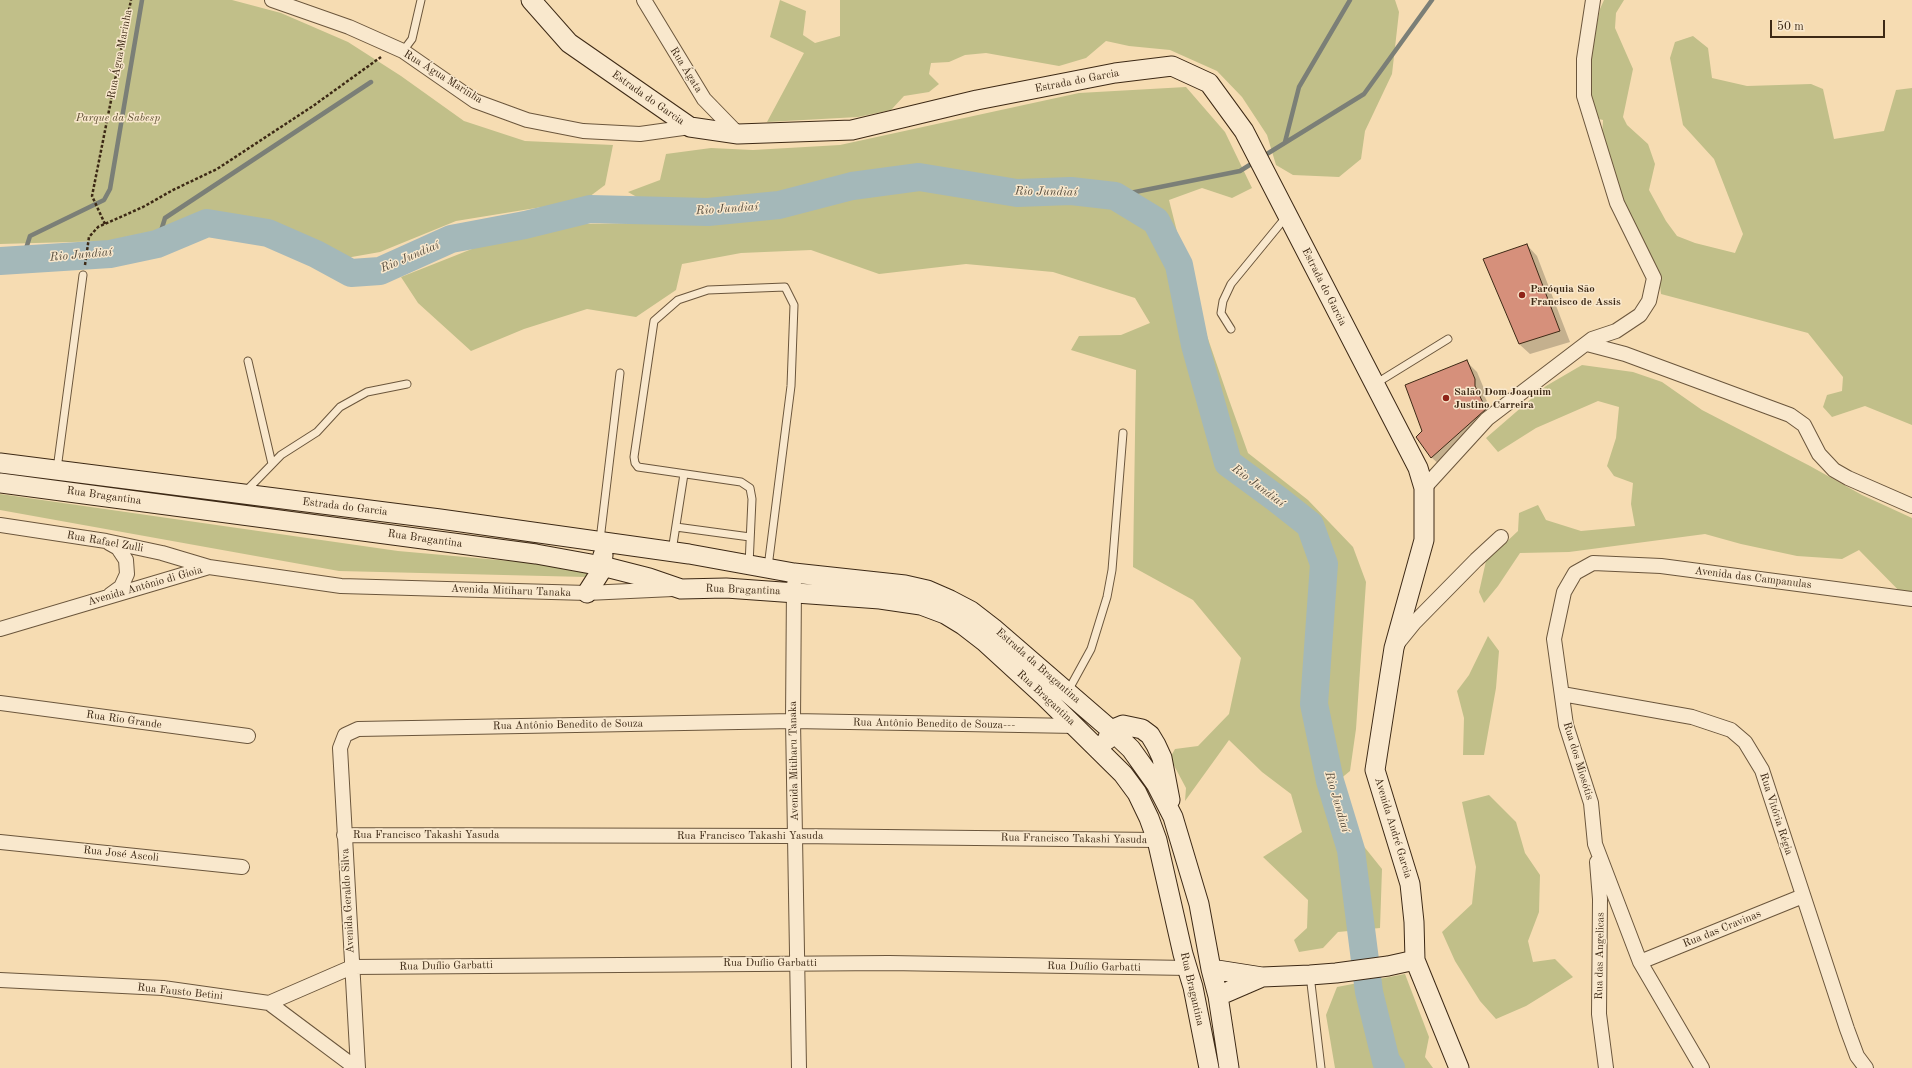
<!DOCTYPE html>
<html>
<head>
<meta charset="utf-8">
<style>
	body { margin:0 }
	#map { position:relative; width:1912px; height:1068px; overflow:hidden; background:#f6dcb2; font-family:"Old Standard TT",serif }
	canvas { display:block }
	.scale { position:absolute; left:1770px; top:20px; width:115px; height:18px; box-sizing:border-box; border:2px solid #3d2915; border-top:0; padding-left:5px; font-size:12px; line-height:14px; white-space:nowrap; color:#3d2915; -webkit-text-stroke:3px #f9e8cd; paint-order:stroke }
</style>
</head>
<body>
<div id="map">
<canvas width="1912" height="1068"></canvas>
<div class="scale">50 m</div>
</div>
<script>
const g = document.querySelector('canvas').getContext('2d');
g.lineJoin = 'round';
function paint(path, color) { g.fillStyle = color; g.fill(path, 'evenodd'); }
const toPath = rows => new Path2D(rows.map(r => 'M' + r).join(''));
function stroke(path, color, width, dash) { g.strokeStyle = color; g.lineWidth = width; g.lineCap = dash ? 'butt' : 'round'; g.setLineDash(dash || []); g.stroke(path); }
function drawText(font, color, halo, rows, align = 'center') {
  g.font = font + ' "Old Standard TT",serif'; g.lineWidth = 3; g.setLineDash([]); g.textBaseline = 'middle'; g.strokeStyle = halo; g.fillStyle = color; for (const [text, x, y, turn = 0] of rows) {
    g.save(); g.translate(x, y); g.rotate((+turn || 0) * Math.PI / 180); g.textAlign = isNaN(turn) ? turn : align; if (halo) g.strokeText(text, 0, 0); g.fillText(text, 0, 0); g.restore();
  }
}
const green = toPath([
	[0,0,232,0,281,13,348,42,401,76,464,121,525,141,613,145,605,185,585,200,456,221,380,252,346,258,256,218,211,213,158,230,107,241,0,244],
	[780,0,806,11,803,35,815,43,840,36,840,0,1395,0,1399,12,1392,74,1365,131,1361,159,1339,177,1293,175,1276,165,1267,135,1242,97,1217,71,1170,50,1129,46,1106,41,1086,58,1059,66,986,53,965,55,949,62,931,63,929,74,939,84,929,92,904,96,891,110,858,117,767,122,804,53,770,37],
	[1604,0,1624,0,1616,13,1615,28,1633,69,1623,117,1627,125,1648,144,1655,164,1649,190,1666,221,1677,236,1695,243,1735,253,1743,234,1714,159,1683,125,1670,58,1675,42,1693,36,1708,48,1712,78,1747,86,1811,84,1823,89,1834,139,1884,131,1896,90,1912,88,1912,425,1865,406,1832,417,1823,407,1827,395,1842,391,1843,377,1808,333,1661,294,1659,277,1621,200,1602,137,1603,120,1595,118,1589,93,1590,58,1600,9],
	[1186,87,1225,132,1252,188,1232,198,1202,188,1169,200,1193,295,1228,397,1248,453,1308,500,1353,547,1366,582,1356,729,1350,771,1322,794,1382,869,1380,928,1338,932,1323,948,1299,952,1294,940,1307,928,1308,900,1263,857,1302,832,1291,794,1262,772,1229,740,1185,801,1186,788,1170,758,1175,749,1198,746,1229,714,1241,658,1193,600,1133,567,1136,370,1071,350,1079,336,1121,335,1150,323,1135,298,1053,272,966,264,879,274,811,250,741,253,682,264,676,290,636,317,587,309,524,329,471,351,418,303,401,277,482,245,582,224,648,223,679,221,628,192,660,180,666,154,711,148,753,150,840,145,1079,93],
	[1582,365,1633,372,1662,382,1702,410,1810,466,1862,495,1912,518,1912,604,1859,550,1842,559,1797,556,1741,544,1705,534,1569,552,1520,553,1498,586,1484,603,1479,592,1486,561,1518,531,1519,513,1538,505,1546,520,1581,531,1635,526,1631,504,1633,483,1614,476,1607,466,1616,438,1619,407,1598,401,1536,428,1498,452,1486,438,1546,386],
	[0,494,398,551,588,568,589,572,586,577,339,571,0,510],
	[1488,636,1499,651,1496,688,1484,755,1463,755,1464,718,1457,691,1469,675],
	[1489,795,1516,822,1525,853,1540,875,1539,912,1528,941,1533,962,1555,959,1573,977,1526,1006,1496,1019,1480,1001,1455,961,1442,932,1472,904,1476,867,1462,802],
	[1405,974,1429,1037,1425,1057,1433,1068,1335,1068,1326,1015,1337,987]
]);
const shadow = toPath([
	[1527,245,1537,256,1570,342,1530,354,1519,344],
	[1467,362,1477,372,1485,391,1485,397,1496,420,1442,467,1431,457]
]);
const stream = toPath([
	[1285,142,1299,87,1350,0],
	[1262,157,1364,94,1432,0],
	[1115,196,1240,171,1256,161],
	[157,244,165,218,371,82],
	[23,258,30,236,104,200,110,189,142,0]
]);
const river = toPath([
	[0,261,110,254,157,244,207,223,268,233,316,254,351,273,380,271,451,239,525,225,590,209,708,212,779,205,852,186,919,177,1017,193,1071,191,1115,196,1156,221,1179,265,1195,345,1228,463,1277,499,1310,525,1324,564,1314,704,1330,781,1351,850,1369,992,1386,1061,1391,1068]
]);
const building = toPath([
	[1527,244,1560,331,1519,344,1483,259,1527,244],
	[1467,360,1475,379,1475,386,1486,409,1431,458,1416,437,1422,431,1405,385,1467,360]
]);
const path = toPath([
	[105,224,92,196,131,0],
	[85,265,89,237,98,227,143,207,173,190,217,169,313,106,381,57]
]);
const lane = toPath([
	[403,51,412,39,421,0],
	[1231,329,1221,313,1223,301,1231,284,1286,217],
	[248,361,272,464],
	[1375,384,1448,339],
	[57,469,83,275],
	[246,491,281,455,317,432,340,407,367,392,407,384],
	[676,527,750,537],
	[600,540,620,373],
	[672,551,684,474],
	[749,565,752,499,750,488,741,482,638,467,635,463,634,457,654,321,678,300,708,290,785,287,794,305,791,386,768,567],
	[1068,691,1091,649,1107,597,1112,570,1123,433],
	[1310,975,1321,1068]
]);
const street = toPath([
	[272,0,349,27,403,51,475,101,527,120,583,131,640,134,690,127],
	[644,0,704,99,738,134],
	[1587,344,1625,354,1790,415,1804,425,1819,454,1834,470,1848,478,1912,506],
	[1424,488,1487,419,1592,339,1616,331,1640,315,1649,301,1654,278,1617,203,1584,96,1584,59,1593,0],
	[0,525,106,541,162,553,209,567],
	[109,543,118,548,126,560,127,574,121,587,110,595],
	[794,584,793,721,799,1068],
	[0,629,209,567,341,586,587,593,673,589],
	[1397,644,1414,623,1476,560,1501,537],
	[1562,694,1692,717,1731,730,1745,742,1762,770,1847,1029,1857,1056,1866,1068],
	[0,703,248,736],
	[344,835,795,836,1157,840],
	[0,842,242,867],
	[1597,862,1600,899,1599,1014,1606,1068],
	[1640,962,1803,896],
	[0,980,163,988,269,1003,352,967,889,963,1188,968],
	[269,1003,356,1068],
	[358,1068,340,748,345,735,358,729,793,721,1076,726],
	[1702,1068,1640,962,1595,844,1591,803,1566,725,1554,639,1564,592,1575,573,1593,563,1661,566,1912,599]
]);
const secondary = toPath([
	[531,0,569,43,690,127,738,134,852,130,977,100,1115,73,1172,66,1209,83,1244,131,1418,468,1424,488,1424,540,1394,648,1375,770,1410,884,1414,922,1415,960,1459,1068],
	[0,463,440,519,689,554,794,573,905,585,927,590,950,600,971,611,993,628,1111,730,1131,749,1156,784,1173,817,1199,904,1211,969,1218,996,1229,1068],
	[0,483,536,554,602,566,649,578,681,589,726,588,880,599,921,605,945,614,963,625,985,642,1044,696,1123,774,1137,793,1149,818,1157,840,1183,954,1193,987,1209,1068],
	[587,593,601,571,603,555],
	[1107,740,1111,730,1123,725,1142,729,1150,735,1156,745,1162,758,1170,800],
	[1211,969,1262,977,1310,975,1336,973,1388,966,1415,960],
	[1218,996,1262,977]
]);
const markers = [
	[1522,295,4,"#8f2418"],
	[1446,398,4,"#8f2418"]
];
const streetNames = [
	["Rua Água Marinha",120,54,-79],
	["Rua Ágata",686,70,58],
	["Rua Água Marinha",443,77,32],
	["Estrada do Garcia",1077,81,-11],
	["Estrada do Garcia",648,98,35],
	["Estrada do Garcia",1324,287,63],
	["Rua Bragantina",104,496,8],
	["Estrada do Garcia",345,507,7],
	["Rua Bragantina",425,539,8],
	["Rua Rafael Zulli",105,542,10],
	["Avenida das Campanulas",1753,578,7],
	["Avenida Antônio di Gioia",145,586,-16],
	["Rua Bragantina",743,590,2],
	["Avenida Mitiharu Tanaka",511,591,2],
	["Estrada da Bragantina",1038,666,41],
	["Rua Bragantina",1046,698,43],
	["Rua Rio Grande",124,720,8],
	["Rua Antônio Benedito de Souza---",934,724,1],
	["Rua Antônio Benedito de Souza",568,725,-1],
	["Avenida Mitiharu Tanaka",794,761,-91],
	["Rua dos Miosótis",1578,761,73],
	["Rua Vitória Régia",1776,814,72],
	["Avenida André Garcia",1393,828,73],
	["Rua Francisco Takashi Yasuda",426,835],
	["Rua Francisco Takashi Yasuda",750,836],
	["Rua Francisco Takashi Yasuda",1074,839,1],
	["Rua José Ascoli",121,854,6],
	["Avenida Geraldo Silva",348,901,-93],
	["Rua das Cravinas",1722,929,-22],
	["Rua das Angelicas",1600,956,-89],
	["Rua Duílio Garbatti",770,963],
	["Rua Duílio Garbatti",446,966,-1],
	["Rua Duílio Garbatti",1094,967,1],
	["Rua Bragantina",1192,989,77],
	["Rua Fausto Betini",180,992,6]
];
const parkNames = [
	["Parque da Sabesp",118,118]
];
const poiNames = [
	["Paróquia São",1530,289],
	["Francisco de Assis",1530,302],
	["Salão Dom Joaquim",1454,392],
	["Justino Carreira",1454,405]
];
const waterNames = [
	["Rio Jundiaí",1046,192,1],
	["Rio Jundiaí",727,209,-4],
	["Rio Jundiaí",81,255,-5],
	["Rio Jundiaí",410,257,-23],
	["Rio Jundiaí",1258,486,37],
	["Rio Jundiaí",1337,802,74]
];
paint(green, '#c1bf89');
paint(shadow, '#0003');
stroke(stream, '#7b7f77', 4.5);
stroke(river, '#a4b8b9', 28);
paint(building, '#d6907b');
stroke(building, '#3d2915', 1);
stroke(lane, '#6b563c', 9);
stroke(street, '#6b563c', 16);
stroke(secondary, '#3d2915', 21);
stroke(path, '#3d2915', 2.5, [3, 2]);
stroke(lane, '#f9e8cd', 7);
stroke(street, '#f9e8cd', 14);
stroke(secondary, '#f9e8cd', 19);
for (const [x, y, r, color] of markers) { const dot = new Path2D(); dot.arc(x, y, r, 0, 2 * Math.PI); g.fillStyle = color; g.fill(dot); stroke(dot, '#f9e8cd', 1.5); }
drawText('11px', '#3d2915', '#f9e8cd', streetNames);
drawText('italic 11px', '#5e4e32', '#f9e8cd', parkNames);
drawText('bold 11px', '#3d2915', '#f9e8cd', poiNames, 'left');
drawText('italic 12px', '#574d3e', '#f9e8cd', waterNames);
</script>
</body>
</html>
